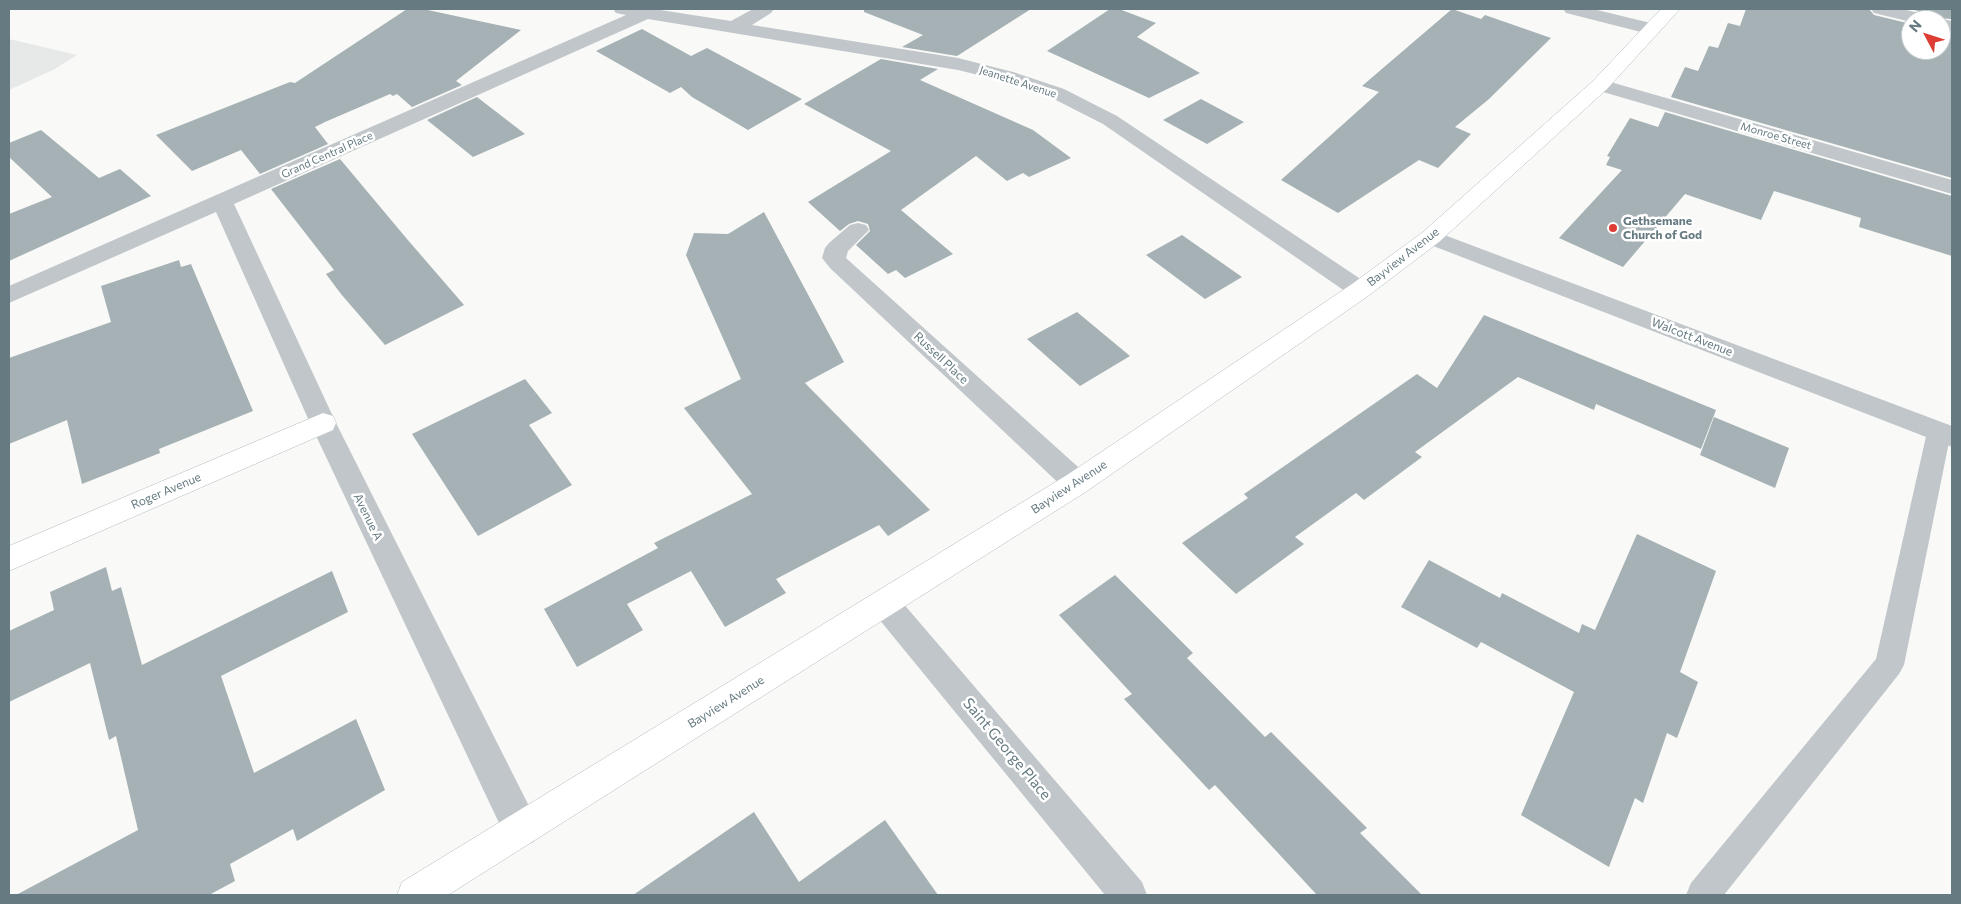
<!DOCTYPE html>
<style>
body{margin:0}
#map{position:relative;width:1961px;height:904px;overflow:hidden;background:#f9f9f7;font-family:Commissioner,sans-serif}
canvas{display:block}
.frame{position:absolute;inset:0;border:10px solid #657a81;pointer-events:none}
.north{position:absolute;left:1901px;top:10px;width:50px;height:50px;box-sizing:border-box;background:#fff;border:1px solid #c1cacd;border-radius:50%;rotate:310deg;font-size:14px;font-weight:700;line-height:20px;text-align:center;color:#657a81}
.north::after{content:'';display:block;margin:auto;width:18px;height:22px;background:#dd3d33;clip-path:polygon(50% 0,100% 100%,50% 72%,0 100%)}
</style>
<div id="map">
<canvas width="1961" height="904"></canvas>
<div class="frame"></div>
<div class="north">N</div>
</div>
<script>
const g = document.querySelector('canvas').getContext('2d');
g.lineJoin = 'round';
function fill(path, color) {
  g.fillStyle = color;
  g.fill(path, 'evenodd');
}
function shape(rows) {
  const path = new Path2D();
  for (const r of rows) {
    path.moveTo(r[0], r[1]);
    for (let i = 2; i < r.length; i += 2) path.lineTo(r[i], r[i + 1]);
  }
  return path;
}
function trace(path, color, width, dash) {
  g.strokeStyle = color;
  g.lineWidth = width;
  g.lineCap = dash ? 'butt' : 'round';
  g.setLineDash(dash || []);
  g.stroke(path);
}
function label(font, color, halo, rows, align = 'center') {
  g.font = font + ' Commissioner,sans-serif';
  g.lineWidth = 5;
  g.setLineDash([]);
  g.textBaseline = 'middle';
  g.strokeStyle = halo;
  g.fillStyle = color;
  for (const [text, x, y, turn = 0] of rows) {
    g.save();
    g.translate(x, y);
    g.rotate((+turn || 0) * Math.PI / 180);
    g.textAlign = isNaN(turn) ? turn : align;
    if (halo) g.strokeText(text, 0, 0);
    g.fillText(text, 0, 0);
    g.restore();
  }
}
fill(shape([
 [9,39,77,55,53,70,9,90]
]), '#e7e9e8');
fill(shape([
 [407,9,423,9,521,30,456,81,462,85,412,107,397,94,393,96,390,94,325,122,315,127,328,144,260,174,241,150,192,171,156,135,290,82,295,83],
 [864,9,1031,9,957,56,902,47,923,35,864,12],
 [1110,9,1119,9,1156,23,1137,37,1200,73,1149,98,1047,51],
 [1452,9,1481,19,1485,15,1551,38,1489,99,1455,127,1471,134,1438,168,1419,160,1338,213,1281,180,1379,92,1362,86],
 [1746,9,1869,9,1874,15,1911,24,1911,50,1941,50,1941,32,1952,34,1952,178,1671,97,1685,67,1698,71,1709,46,1718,48,1728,23,1740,26],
 [1909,9,1952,9,1952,19,1936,18,1932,14],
 [642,29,691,56,707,48,802,99,748,130,692,97,681,87,670,93,596,51],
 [881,59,938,69,920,80,1033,130,1071,158,1029,177,1023,173,1007,181,976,156,901,210,953,254,905,278,896,270,888,274,856,245,870,231,868,224,858,221,849,224,840,231,808,202,891,151,804,104],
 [477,97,525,134,473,157,427,120],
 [1201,99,1244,122,1207,144,1163,120],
 [1665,112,1952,196,1952,256,1859,227,1861,218,1774,191,1761,220,1685,194,1623,267,1559,238,1622,170,1606,165,1610,157,1607,156,1630,118,1658,127],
 [41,130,99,178,120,169,151,196,9,261,9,214,52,197,9,157,9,143],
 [340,159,407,239,464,305,385,345,341,294,326,274,334,270,271,189],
 [764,212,844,362,805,383,930,510,888,536,879,525,776,579,786,593,725,627,691,571,627,604,643,630,577,667,544,609,658,548,654,543,752,494,684,408,741,379,686,255,694,233,728,234],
 [1182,235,1242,277,1205,299,1146,255],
 [179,260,181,267,191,264,253,411,159,449,160,453,82,484,67,420,9,444,9,358,111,322,101,286],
 [1077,312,1130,356,1080,386,1027,339],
 [1484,315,1716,410,1701,449,1596,404,1594,410,1518,377,1415,452,1422,457,1364,500,1356,493,1295,537,1304,544,1236,594,1182,543,1248,498,1244,494,1417,374,1437,388],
 [525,379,552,413,529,425,572,485,478,536,412,434],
 [1714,417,1789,448,1775,488,1700,455],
 [1637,534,1716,571,1680,672,1698,682,1677,738,1667,733,1643,803,1635,798,1609,867,1521,815,1574,692,1481,642,1477,648,1401,607,1429,560,1500,598,1502,593,1579,633,1582,624,1595,630],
 [106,567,112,591,121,587,142,665,332,571,348,612,221,676,254,773,356,719,385,790,297,841,293,829,230,864,235,881,209,895,16,895,138,830,116,736,109,740,90,663,9,702,9,631,54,610,50,592],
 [1115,575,1193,653,1187,658,1265,737,1271,732,1367,828,1360,833,1422,895,1317,895,1215,785,1209,790,1124,699,1132,694,1059,615],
 [754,812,799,882,885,820,938,895,633,895]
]), '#a5b1b4');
const secondary = shape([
 [1661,9,1680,9,1607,89,1439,242,1368,296,1087,491,448,895,397,895,402,882,1067,475,1352,284,1423,232,1593,81,1661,9],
 [323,413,333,416,336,423,333,430,9,571,9,546,323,413]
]);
trace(secondary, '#b0b9bc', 1);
fill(shape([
 [1939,423,1948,425,1951,432,1904,665,1899,674,1724,895,1686,895,1691,883,1876,659,1927,432,1930,425,1939,423]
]), '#c0c6c9');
fill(shape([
 [613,9,654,9,731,21,753,9,774,9,771,13,752,25,958,58,1013,72,1064,89,1117,116,1368,284,1372,290,1368,296,1360,298,1352,296,1103,124,1050,97,999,80,958,70,648,19,234,204,336,423,534,816,539,829,534,842,521,847,508,842,310,423,216,212,9,303,9,286,626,15,616,13,613,9],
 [1563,9,1593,9,1659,25,1662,29,1659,33,1653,35,1566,13,1563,9],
 [1871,9,1902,9,1932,16,1935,20,1941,19,1952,21,1952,32,1941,30,1941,20,1911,20,1911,22,1874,13,1871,9],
 [1600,79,1952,180,1952,194,1593,89,1590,85,1593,81,1600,79],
 [858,223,866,225,869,230,848,251,846,258,1087,475,1091,483,1087,491,1077,494,1067,491,830,268,822,258,825,248,829,243,850,225,858,223],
 [1431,230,1952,426,1952,447,1423,242,1420,237,1423,232,1431,230],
 [885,591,896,595,1142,882,1147,895,1105,895,874,613,870,604,874,595,885,591]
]), '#c0c6c9');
fill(secondary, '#fff');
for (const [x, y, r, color] of [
 [1613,228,5,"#dd3d33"]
]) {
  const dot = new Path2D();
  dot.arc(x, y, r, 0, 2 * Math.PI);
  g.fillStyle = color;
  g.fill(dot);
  trace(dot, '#fff', 2);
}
label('11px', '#657a81', '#fff', [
 ["Jeanette Avenue",1018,82,18],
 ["Monroe Street",1776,136,16],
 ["Grand Central Place",327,155,-24]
]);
label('bold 12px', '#657a81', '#fff', [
 ["Gethsemane",1623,221],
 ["Church of God",1623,235]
], 'left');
label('12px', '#657a81', '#fff', [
 ["Bayview Avenue",1403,257,-38],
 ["Walcott Avenue",1692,337,21],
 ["Russell Place",941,358,43],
 ["Bayview Avenue",1069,487,-33],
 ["Roger Avenue",166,491,-23],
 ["Avenue A",368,517,64],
 ["Bayview Avenue",726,702,-32]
]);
label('15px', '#657a81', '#fff', [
 ["Saint George Place",1007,749,50]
]);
</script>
